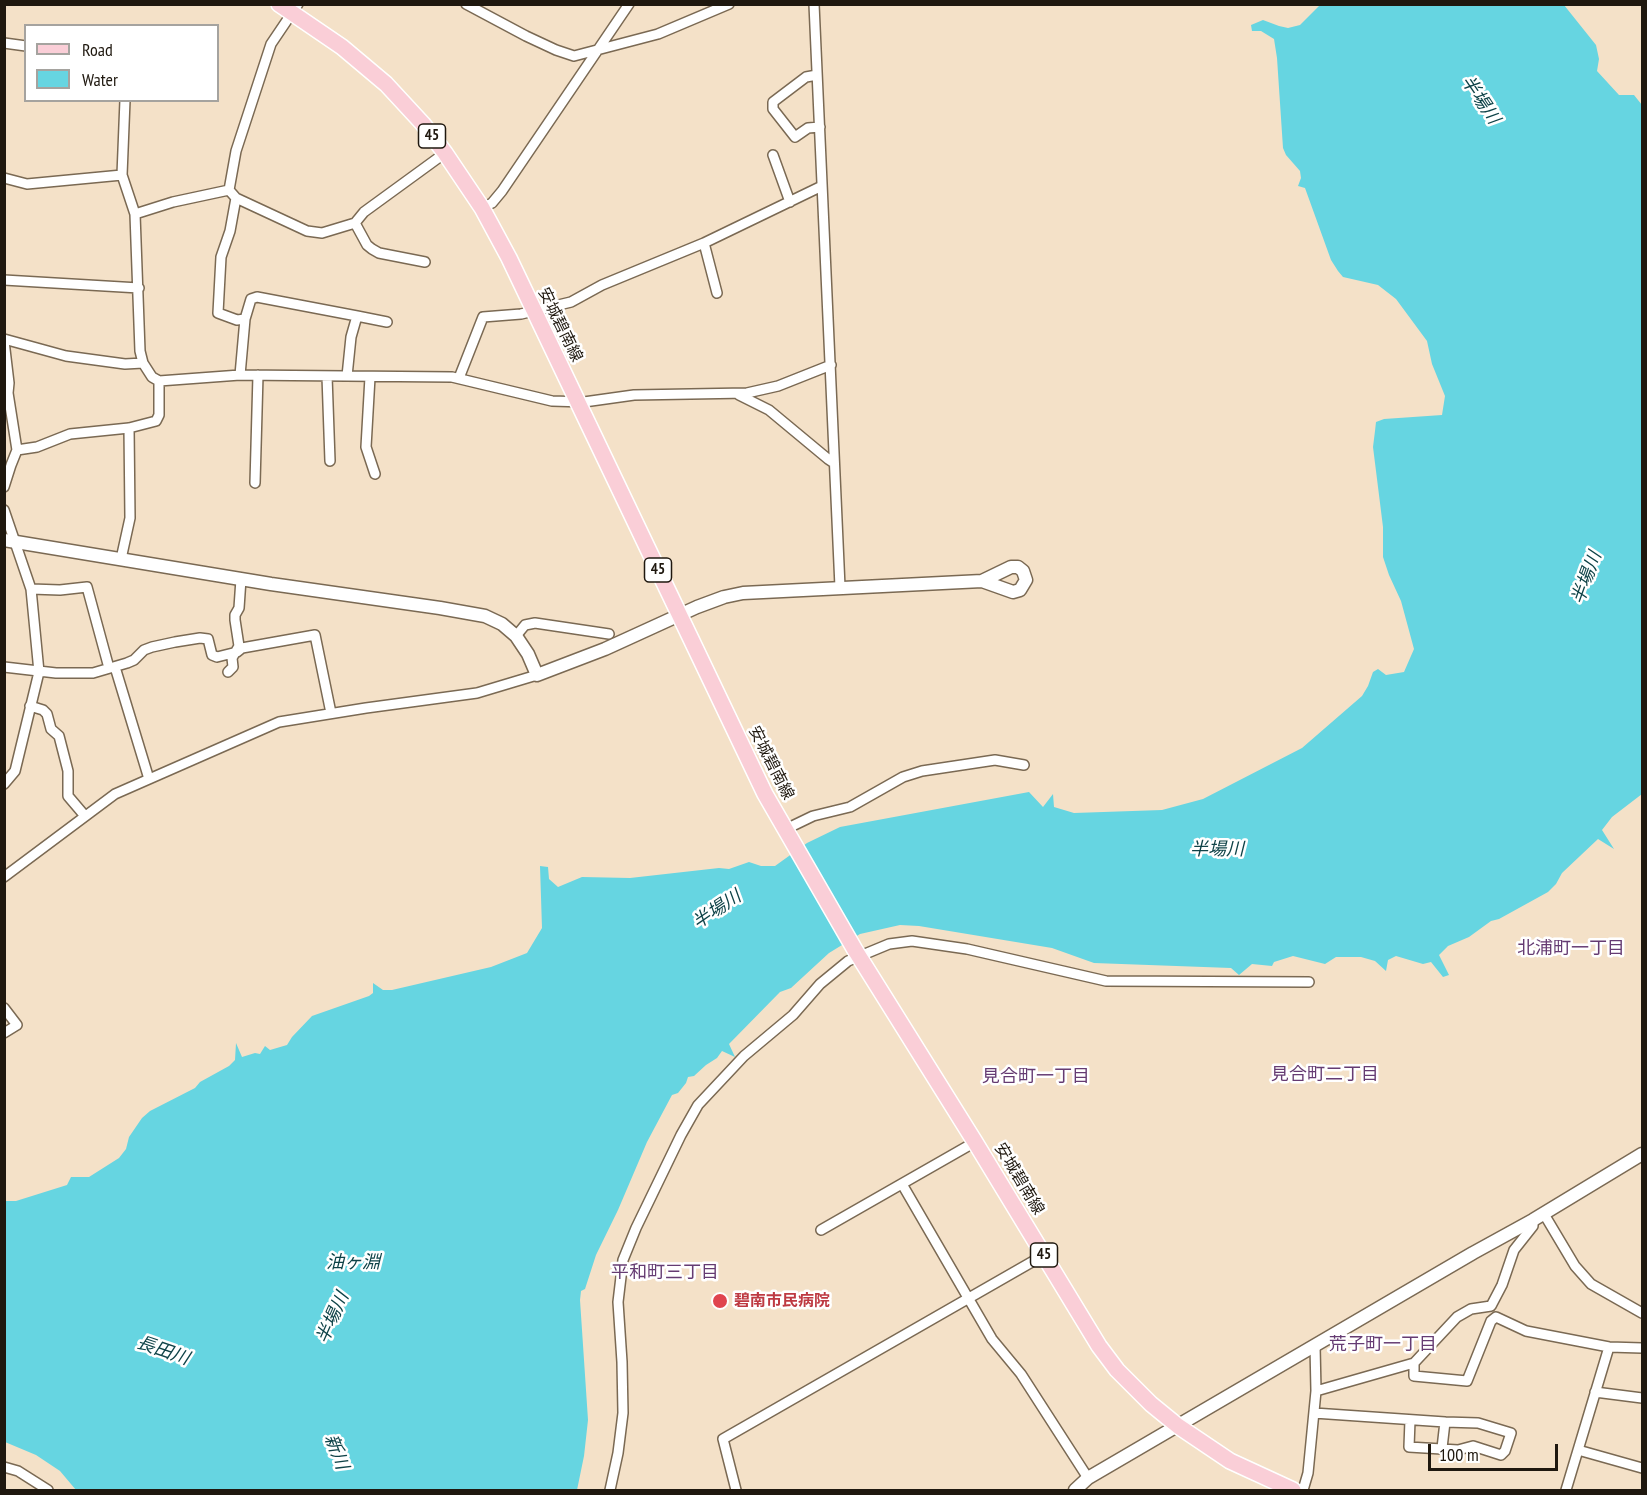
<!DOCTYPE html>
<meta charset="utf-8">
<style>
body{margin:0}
#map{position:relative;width:1647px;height:1495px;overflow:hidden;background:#f4e1c8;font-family:"PT Sans Narrow",sans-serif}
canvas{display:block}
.frame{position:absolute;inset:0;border:6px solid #1f180f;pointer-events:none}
.legend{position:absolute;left:24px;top:24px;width:195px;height:78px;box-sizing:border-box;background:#fff;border:2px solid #a5a39f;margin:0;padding:8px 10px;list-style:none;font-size:18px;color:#1f180f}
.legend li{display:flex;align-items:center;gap:12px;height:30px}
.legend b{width:30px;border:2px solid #a5a39f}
.scale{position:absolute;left:1428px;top:1444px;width:130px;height:27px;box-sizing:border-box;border:3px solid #1f180f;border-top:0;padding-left:8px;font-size:18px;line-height:21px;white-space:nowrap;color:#1f180f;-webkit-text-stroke:4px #fff;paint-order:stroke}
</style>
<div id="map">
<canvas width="1647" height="1495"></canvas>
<div class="frame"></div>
<ul class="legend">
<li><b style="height:8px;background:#faced7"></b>Road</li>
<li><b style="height:16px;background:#66d5e1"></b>Water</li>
</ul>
<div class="scale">100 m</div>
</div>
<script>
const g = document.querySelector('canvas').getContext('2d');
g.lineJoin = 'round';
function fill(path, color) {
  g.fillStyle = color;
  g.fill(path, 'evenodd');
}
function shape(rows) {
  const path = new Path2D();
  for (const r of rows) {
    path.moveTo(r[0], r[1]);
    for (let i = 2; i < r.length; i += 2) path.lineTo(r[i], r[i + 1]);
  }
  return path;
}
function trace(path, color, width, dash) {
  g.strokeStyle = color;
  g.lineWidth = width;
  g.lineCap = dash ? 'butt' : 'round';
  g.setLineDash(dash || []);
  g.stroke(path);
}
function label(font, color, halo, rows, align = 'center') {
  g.font = font + ' "PT Sans Narrow","Noto Sans JP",sans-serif';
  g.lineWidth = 5;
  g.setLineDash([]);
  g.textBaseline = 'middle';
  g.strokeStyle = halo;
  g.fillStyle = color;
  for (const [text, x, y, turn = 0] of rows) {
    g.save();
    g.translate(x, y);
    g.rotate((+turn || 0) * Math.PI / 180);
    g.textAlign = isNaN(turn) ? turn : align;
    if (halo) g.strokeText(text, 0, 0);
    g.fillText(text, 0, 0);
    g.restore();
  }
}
fill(shape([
 [1320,5,1564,5,1596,45,1599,59,1597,71,1619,95,1634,95,1642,105,1642,794,1612,817,1602,830,1614,849,1598,839,1562,873,1556,884,1548,892,1499,919,1491,921,1469,937,1448,946,1439,955,1449,975,1443,977,1431,962,1423,964,1396,956,1388,960,1386,971,1375,961,1361,957,1336,957,1325,964,1293,956,1274,962,1272,966,1252,964,1239,975,1231,968,1094,963,1052,948,919,926,900,925,860,934,829,953,791,988,780,992,729,1044,735,1057,722,1051,717,1058,706,1065,694,1076,688,1077,686,1083,678,1093,672,1095,647,1142,618,1210,596,1255,585,1289,581,1291,580,1300,588,1420,584,1456,577,1490,76,1490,60,1471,36,1455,5,1442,4,1201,16,1201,67,1185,71,1177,89,1177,119,1158,126,1149,129,1137,142,1118,150,1111,195,1088,200,1082,229,1066,235,1060,236,1043,242,1057,255,1053,260,1054,265,1046,270,1050,287,1045,292,1037,312,1016,369,996,373,993,373,983,383,990,392,990,491,967,527,953,542,928,540,866,548,867,549,879,558,887,582,877,630,878,719,868,729,869,749,862,761,866,775,866,807,843,840,827,1029,792,1043,807,1053,794,1054,807,1074,813,1162,810,1203,799,1302,748,1362,696,1368,686,1373,672,1378,669,1386,675,1404,672,1414,649,1401,601,1389,575,1383,557,1383,527,1373,447,1375,431,1376,422,1384,419,1442,415,1445,396,1432,364,1427,341,1396,299,1378,285,1343,277,1338,271,1331,260,1305,188,1298,186,1301,178,1300,171,1286,155,1283,148,1277,58,1274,39,1261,31,1252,31,1251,25,1263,20,1279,26,1288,28,1300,25]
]), '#66d5e1');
const minor = shape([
 [466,4,526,36,556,50,574,56,658,34,729,4],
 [814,4,840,587],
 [4,43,26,46],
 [817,75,806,77,773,102,773,109,795,137,808,128,820,127],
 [125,100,122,175,135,214,140,351,143,363,152,377,159,381,240,375,452,377,552,401,584,402,634,395,747,393,778,386,831,365],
 [773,155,790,202],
 [4,178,27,184,122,175],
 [229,190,236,198,307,231,322,233,355,223,364,212,445,153],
 [229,190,236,151,271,44,298,4],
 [236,198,230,231,221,257,218,313,237,320,245,319],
 [482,208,492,203,502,191,629,4],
 [135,214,173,202,229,190],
 [355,223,367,245,372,249,379,253,425,262],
 [704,243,717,293],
 [4,280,139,288],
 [357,316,387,322],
 [4,339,66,356,125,364,143,363],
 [4,341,9,383,8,393,17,450,11,465,4,487],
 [240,375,245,319,251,299,257,297,357,316,351,337,347,376],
 [327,376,330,461],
 [370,377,366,447,375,474],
 [459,378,483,317,521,314,571,302,602,285,704,243,822,186],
 [739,395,769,410,828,459,834,463],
 [17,450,37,447,70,434,129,428,156,421,159,415,159,381],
 [255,483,258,375],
 [4,510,31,589,39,672,15,771,4,784],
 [121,559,130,518,129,428],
 [31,589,60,590,87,587,109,668],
 [516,636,525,625,535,623,609,634],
 [4,667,56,673,93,673,127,663,134,660,144,650,152,647,175,642,200,638,208,639,212,655,217,657,237,652,242,648,315,635,331,713],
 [115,667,149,779],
 [228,672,233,667,232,658,239,646,235,620,235,615,239,608,241,579],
 [30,706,43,710,47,714,51,729,59,736,68,771,68,796,85,816],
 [784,830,813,816,850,807,903,777,922,771,995,760,1024,765],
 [4,877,115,794,279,722,366,708,477,693,537,675],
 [4,1008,17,1025,4,1033],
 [902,1184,992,1339,1021,1374,1088,1478],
 [1544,1214,1575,1266,1591,1284,1642,1313],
 [821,1230,975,1142],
 [1414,1363,1414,1376,1467,1381,1491,1321,1496,1317,1526,1331,1609,1347,1642,1348],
 [1316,1391,1414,1363,1457,1317,1471,1309,1491,1306,1502,1285,1514,1250,1533,1226,1533,1220],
 [1595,1392,1642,1398],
 [1314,1413,1445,1422,1442,1448],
 [1410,1420,1409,1447,1458,1450,1473,1446,1501,1455,1505,1451,1511,1433,1478,1423,1445,1422],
 [1578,1450,1642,1468],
 [4,1467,18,1471,48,1490],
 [610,1490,618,1453,623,1413,622,1362,618,1302,623,1260,636,1228,681,1135,698,1105,744,1056,793,1015,820,984,848,961,889,944,912,941,967,949,1106,981,1309,982],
 [736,1490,723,1439,1044,1255],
 [1303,1490,1308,1473,1316,1391,1315,1346],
 [1566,1490,1609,1347]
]);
const tertiary = shape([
 [4,540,271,584,440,608,485,616,502,624,516,636,528,654,537,675,605,649,697,607,724,597,743,593,982,581,1011,567,1018,567,1023,571,1026,580,1020,590,1013,592,982,581],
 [1075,1490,1088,1478,1473,1253,1533,1220,1642,1154]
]);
const primary = shape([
 [279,4,342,47,386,84,423,124,445,153,482,208,509,258,765,794,855,950,975,1142,1099,1346,1117,1370,1151,1404,1178,1426,1230,1461,1293,1490]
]);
trace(minor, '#7a6953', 12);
trace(tertiary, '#7a6953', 15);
trace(primary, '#fff', 18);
trace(minor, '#fff', 9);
trace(tertiary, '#fff', 12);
trace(primary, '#faced7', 15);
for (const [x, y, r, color] of [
 [720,1301,8,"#e0444e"]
]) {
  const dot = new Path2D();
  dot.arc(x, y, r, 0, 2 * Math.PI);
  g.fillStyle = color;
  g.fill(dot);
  trace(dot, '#fff', 2);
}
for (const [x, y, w] of [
 [432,136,27],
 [658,570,27],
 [1044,1255,27]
]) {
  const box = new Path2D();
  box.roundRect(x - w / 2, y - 12, w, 24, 4.5);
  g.fillStyle = '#fff';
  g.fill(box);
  trace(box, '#1f180f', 1.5);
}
label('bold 15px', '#1f180f', null, [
 ["45",432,136],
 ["45",658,570],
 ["45",1044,1255]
]);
label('16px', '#1f180f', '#fff', [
 ["安城碧南線",560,325,64],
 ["安城碧南線",771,763,63],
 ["安城碧南線",1019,1179,59]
]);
label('bold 16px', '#be3a42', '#fff', [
 ["碧南市民病院",734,1301]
], 'left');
label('italic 18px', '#0f4348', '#fff', [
 ["半場川",1480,100,56],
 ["半場川",1587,578,-70],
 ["半場川",1217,850],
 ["半場川",717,910,-34],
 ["油ヶ淵",353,1263],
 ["半場川",333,1318,-66],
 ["長田川",163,1351,19],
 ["新川",336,1452,69]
]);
label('18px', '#653b72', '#fff', [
 ["北浦町一丁目",1571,949],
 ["見合町二丁目",1325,1075],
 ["見合町一丁目",1036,1077],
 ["平和町三丁目",665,1273],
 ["荒子町一丁目",1383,1345]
]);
</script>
